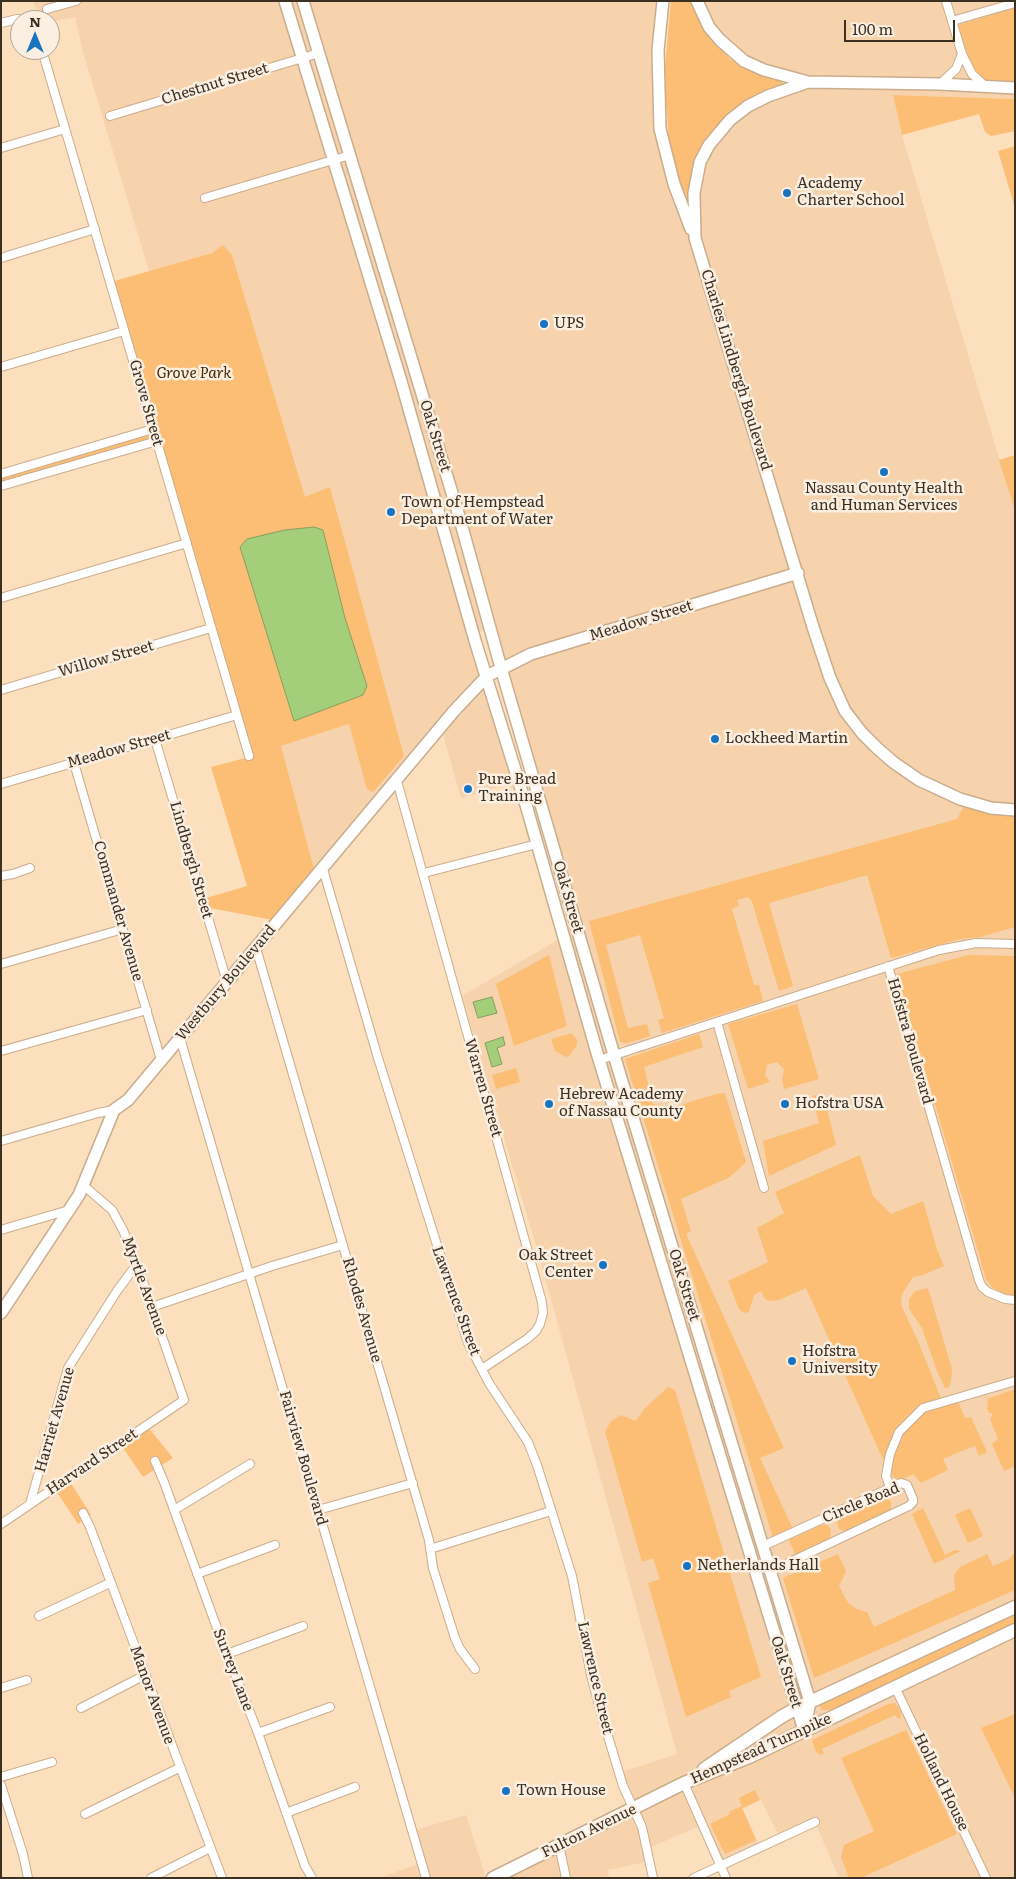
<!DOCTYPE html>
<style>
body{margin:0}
#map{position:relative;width:1016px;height:1879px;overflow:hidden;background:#fcdfbd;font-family:Literata,serif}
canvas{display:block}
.frame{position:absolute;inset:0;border:2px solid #3c3023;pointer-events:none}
.north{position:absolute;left:10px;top:10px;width:50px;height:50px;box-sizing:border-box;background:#fbefe2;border:1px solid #afa396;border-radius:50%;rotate:0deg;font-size:14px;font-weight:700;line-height:20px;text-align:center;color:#3c3023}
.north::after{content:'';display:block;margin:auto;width:18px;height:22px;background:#1873c0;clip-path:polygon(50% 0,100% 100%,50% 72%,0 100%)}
.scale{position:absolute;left:844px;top:20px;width:111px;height:22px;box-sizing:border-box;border:2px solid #3c3023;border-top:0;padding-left:6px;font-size:15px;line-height:18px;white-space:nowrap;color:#3c3023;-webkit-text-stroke:4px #fbefe2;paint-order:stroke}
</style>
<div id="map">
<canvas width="1016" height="1879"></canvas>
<div class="frame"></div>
<div class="north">N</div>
<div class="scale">100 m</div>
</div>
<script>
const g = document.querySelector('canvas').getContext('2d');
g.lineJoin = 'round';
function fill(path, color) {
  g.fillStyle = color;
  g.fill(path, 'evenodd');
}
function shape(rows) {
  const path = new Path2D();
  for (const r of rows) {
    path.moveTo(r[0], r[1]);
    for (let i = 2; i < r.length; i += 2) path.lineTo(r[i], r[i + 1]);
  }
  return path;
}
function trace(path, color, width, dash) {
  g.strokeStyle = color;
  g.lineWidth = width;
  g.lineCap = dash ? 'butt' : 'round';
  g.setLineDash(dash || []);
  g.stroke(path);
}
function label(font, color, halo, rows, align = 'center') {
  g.font = font + ' Literata,serif';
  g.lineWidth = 5;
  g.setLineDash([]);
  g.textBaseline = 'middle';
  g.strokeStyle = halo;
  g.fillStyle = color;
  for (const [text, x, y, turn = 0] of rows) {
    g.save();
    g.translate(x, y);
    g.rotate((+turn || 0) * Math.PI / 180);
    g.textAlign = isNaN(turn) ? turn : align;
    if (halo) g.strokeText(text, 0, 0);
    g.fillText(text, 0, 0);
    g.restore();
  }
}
fill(shape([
 [33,1,667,1,660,54,662,115,694,237,698,165,742,108,803,82,721,45,697,1,1015,1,1015,32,972,67,985,81,1015,82,1015,99,893,95,902,135,1015,511,1015,1878,839,1878,815,1822,780,1838,761,1800,743,1809,760,1847,720,1865,702,1825,647,1849,650,1861,608,1870,609,1877,493,1878,634,1809,619,1773,677,1754,537,1249,462,996,556,941,574,926,489,629,475,632,518,781,461,798,441,728,316,876,281,746,391,711,330,487,305,498,232,255,223,246,212,253,149,271,83,52,75,17,50,22,50,20,40,20],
 [466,1815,486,1878,379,1878,421,1863,412,1831]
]), '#f6d3ac');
fill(shape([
 [671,1,691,1,706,33,731,60,767,76,783,78,782,85,755,95,720,122,699,152,689,197,689,216,669,140,664,77],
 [1015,8,1015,82,985,81,972,67,958,25],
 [893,95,1015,99,1015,131,991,136,985,132,979,114,902,135],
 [1015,146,1015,208,998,151],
 [223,245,232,255,305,497,330,487,404,756,373,792,367,789,349,724,281,746,316,876,278,921,205,907,203,899,247,886,211,767,249,757,111,282,212,253],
 [314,527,323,530,345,618],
 [152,431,155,440,1,485,1,475],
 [1015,455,1015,511,999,460],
 [967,801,1015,810,1015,927,980,937,960,939,891,958,867,875,769,903,793,986,779,991,752,902,748,897,737,900,739,905,732,909,754,985,759,985,763,1001,662,1033,658,1020,664,1018,640,935,606,945,628,1028,647,1024,650,1036,628,1043,620,1042,589,921,957,819],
 [549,955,567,1026,514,1046,496,984],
 [968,955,1015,956,1015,1296,1000,1293,991,1286,986,1279,897,974],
 [797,1004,819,1079,784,1089,782,1080,784,1069,777,1062,767,1065,765,1075,770,1082,748,1089,728,1024],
 [572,1033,577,1040,577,1045,570,1055,566,1057,555,1051,551,1039],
 [699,1034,703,1047,644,1067,653,1104,674,1107,716,1094,725,1093,746,1162,730,1177,681,1199,691,1231,686,1234,784,1448,760,1458,793,1529,773,1538,625,1059],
 [516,1068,520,1082,496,1089,492,1075],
 [823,1093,836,1145,769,1176,763,1141,819,1123,812,1096],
 [860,1155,873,1196,891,1214,923,1201,937,1249,944,1266,923,1275,913,1277,902,1294,901,1305,918,1341,942,1401,953,1399,959,1404,965,1418,971,1417,987,1452,979,1456,975,1446,957,1453,943,1459,948,1470,921,1483,913,1474,901,1480,894,1478,881,1455,806,1288,779,1300,770,1301,765,1299,761,1291,754,1295,749,1312,744,1313,739,1309,728,1281,768,1262,757,1228,784,1213,775,1192],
 [928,1288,952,1369,951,1382,949,1387,945,1388,937,1371,922,1328,909,1309,909,1299,915,1291],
 [668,1387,675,1390,761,1677,729,1691,731,1697,686,1717,648,1583,660,1579,653,1558,642,1562,605,1432,611,1421,621,1415,636,1421,644,1409],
 [1015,1389,1015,1466,1004,1471,992,1444,998,1439,990,1419,993,1413,989,1413,987,1409,988,1403,987,1399],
 [148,1427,173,1458,143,1477,121,1445],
 [69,1480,91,1515,78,1524,55,1489],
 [881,1497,887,1498,891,1502,891,1511,846,1532,839,1529,837,1523,840,1517],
 [923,1508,945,1555,954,1550,961,1551,934,1564,912,1514],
 [970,1508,983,1536,968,1543,955,1515],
 [821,1525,827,1525,831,1529,830,1539,796,1556,789,1540],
 [1015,1552,1015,1590,814,1678,783,1578,838,1554,846,1571,839,1586,848,1603,857,1609,867,1612,874,1627,955,1590,954,1575,960,1567,987,1554,993,1566,1009,1559],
 [1015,1612,1015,1627,834,1710,821,1710,820,1705,890,1670],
 [895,1703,901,1711,901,1717,898,1719,895,1715,822,1749,824,1754,820,1755,816,1752,812,1740,888,1704],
 [1015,1714,1015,1798,981,1728],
 [906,1730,957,1834,861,1878,849,1878,841,1857,844,1845,874,1831,841,1758],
 [755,1790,760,1800,742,1808,756,1840,725,1854,710,1824,730,1814,729,1812,742,1806,739,1798]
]), '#fcbe74');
const water = shape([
 [314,527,323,530,345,618,367,686,363,695,294,721,240,547,247,539,285,530,314,527],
 [492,997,497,1013,478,1018,473,1002,492,997],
 [503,1037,505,1045,497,1048,502,1064,492,1067,485,1043,503,1037]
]);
fill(water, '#a5ce7a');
trace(water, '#869f60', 1);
const street = shape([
 [946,1,962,54,972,74,985,86],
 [47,9,76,1],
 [952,21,1015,3],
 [1,23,17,19,27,20],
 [42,50,249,756],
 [940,84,956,69,962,54],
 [110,116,319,53],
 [1,148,65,129],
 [205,198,350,155],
 [1,258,95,229],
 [1,367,124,331],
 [1,474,153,429],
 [1,486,157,441],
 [1,598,187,543],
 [1,690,211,628],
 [155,739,227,982],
 [74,763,161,1060],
 [397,781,542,1302,543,1313,540,1324,536,1331,527,1339,482,1369],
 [1,784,237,715],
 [323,869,378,1058,468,1343,489,1383,528,1442,537,1465,572,1576,591,1675,601,1713,623,1786,642,1827,653,1878],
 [424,873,537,844],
 [1,876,13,874,30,868],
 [256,948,429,1540,433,1568,455,1638,460,1649,475,1669],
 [1,964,123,929],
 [888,966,979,1280,982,1287,988,1292,1005,1299,1015,1300],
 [717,1022,764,1188],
 [180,1038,426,1878],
 [1,1051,147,1010],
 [599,1060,939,950,976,943,1015,944],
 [1,1141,98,1113,114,1110],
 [1,1230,69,1210],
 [152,1307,272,1266,343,1245],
 [155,1461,164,1482,214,1620,258,1733,305,1866,312,1878],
 [890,1487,886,1476,890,1454,899,1432,923,1408,1015,1381],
 [30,1504,68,1368,117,1291,137,1264],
 [174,1510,250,1464],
 [318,1510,413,1483],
 [83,1513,90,1527,222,1878],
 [1,1524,184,1400,137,1264,123,1230,112,1210,83,1185],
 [763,1546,901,1483,907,1485,913,1499,913,1502,909,1506,771,1571],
 [430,1549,551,1511],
 [197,1574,275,1545],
 [39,1616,110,1583],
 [227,1654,303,1626],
 [895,1687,986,1878],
 [1,1688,27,1680],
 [81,1708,145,1675],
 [258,1733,330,1707],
 [1,1777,52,1762],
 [684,1783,726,1878],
 [1,1785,23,1854,28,1878],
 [286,1813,355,1787],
 [85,1814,179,1768],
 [559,1845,566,1878],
 [151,1878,210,1848],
 [694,1878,815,1822]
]);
const secondary = shape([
 [285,1,401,381,476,644,526,805,597,1053,804,1730],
 [303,1,459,516,501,668,614,1055,810,1702,805,1727],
 [663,1,658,50,660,129,674,184,691,229],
 [697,1,709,27,720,40,744,61,764,70,808,82],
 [1015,88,940,84,808,82,768,96,748,106,730,120,709,145,700,162,694,193,695,238,813,627,830,678,845,711,862,733,877,748,893,762,919,780,960,799,991,808,1015,810],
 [1,1313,79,1195,114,1110,128,1100,454,711,487,676,531,654,798,573]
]);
const primary = shape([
 [704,1769,781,1717,797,1708,1015,1607],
 [493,1878,684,1783,749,1757,1015,1630]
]);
trace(street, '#caad8d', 10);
trace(secondary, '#caad8d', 14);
trace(primary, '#caad8d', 15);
trace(street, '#fff', 8);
trace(secondary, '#fff', 11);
trace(primary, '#fff', 12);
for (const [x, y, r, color] of [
 [787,193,5,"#1873c0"],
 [544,324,5,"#1873c0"],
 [884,472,5,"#1873c0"],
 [391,512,5,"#1873c0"],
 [715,739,5,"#1873c0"],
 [468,789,5,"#1873c0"],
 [549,1104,5,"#1873c0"],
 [785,1104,5,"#1873c0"],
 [603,1265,5,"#1873c0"],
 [792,1361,5,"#1873c0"],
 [687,1566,5,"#1873c0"],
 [506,1791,5,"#1873c0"]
]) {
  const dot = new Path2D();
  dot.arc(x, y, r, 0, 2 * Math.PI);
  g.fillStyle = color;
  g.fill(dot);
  trace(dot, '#fbefe2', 2);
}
label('15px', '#3c3023', '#fbefe2', [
 ["Chestnut Street",215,84,-17],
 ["Charles Lindbergh Boulevard",736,370,73],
 ["Grove Street",146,403,74],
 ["Oak Street",435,436,73],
 ["Meadow Street",641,621,-17],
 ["Willow Street",106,659,-16],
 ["Meadow Street",119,749,-16],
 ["Lindbergh Street",191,860,74],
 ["Oak Street",568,897,74],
 ["Commander Avenue",118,911,74],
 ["Westbury Boulevard",226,983,-50],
 ["Hofstra Boulevard",910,1041,74],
 ["Warren Street",483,1088,74],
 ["Oak Street",684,1285,73],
 ["Myrtle Avenue",144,1286,70],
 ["Lawrence Street",456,1301,70],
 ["Rhodes Avenue",362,1310,74],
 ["Harriet Avenue",55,1420,-74],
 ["Fairview Boulevard",303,1458,74],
 ["Harvard Street",92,1462,-34],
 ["Circle Road",861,1503,-23],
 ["Surrey Lane",233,1670,69],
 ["Oak Street",786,1672,73],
 ["Lawrence Street",595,1678,77],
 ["Manor Avenue",152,1695,70],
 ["Hempstead Turnpike",761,1749,-24],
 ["Holland House",941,1782,64],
 ["Fulton Avenue",589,1831,-26]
]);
label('15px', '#3c3023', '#fbefe2', [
 ["Academy",797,184],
 ["Charter School",797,201],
 ["UPS",554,324],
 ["Nassau County Health",884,489,"center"],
 ["and Human Services",884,506,"center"],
 ["Town of Hempstead",401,503],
 ["Department of Water",401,520],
 ["Lockheed Martin",725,739],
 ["Pure Bread",478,780],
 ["Training",478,797],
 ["Hebrew Academy",559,1095],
 ["of Nassau County",559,1112],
 ["Hofstra USA",795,1104],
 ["Oak Street",593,1256,"right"],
 ["Center",593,1273,"right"],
 ["Hofstra",802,1352],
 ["University",802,1369],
 ["Netherlands Hall",697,1566],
 ["Town House",516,1791]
], 'left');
label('italic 15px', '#432a07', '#fbefe2', [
 ["Grove Park",194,374]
]);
</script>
